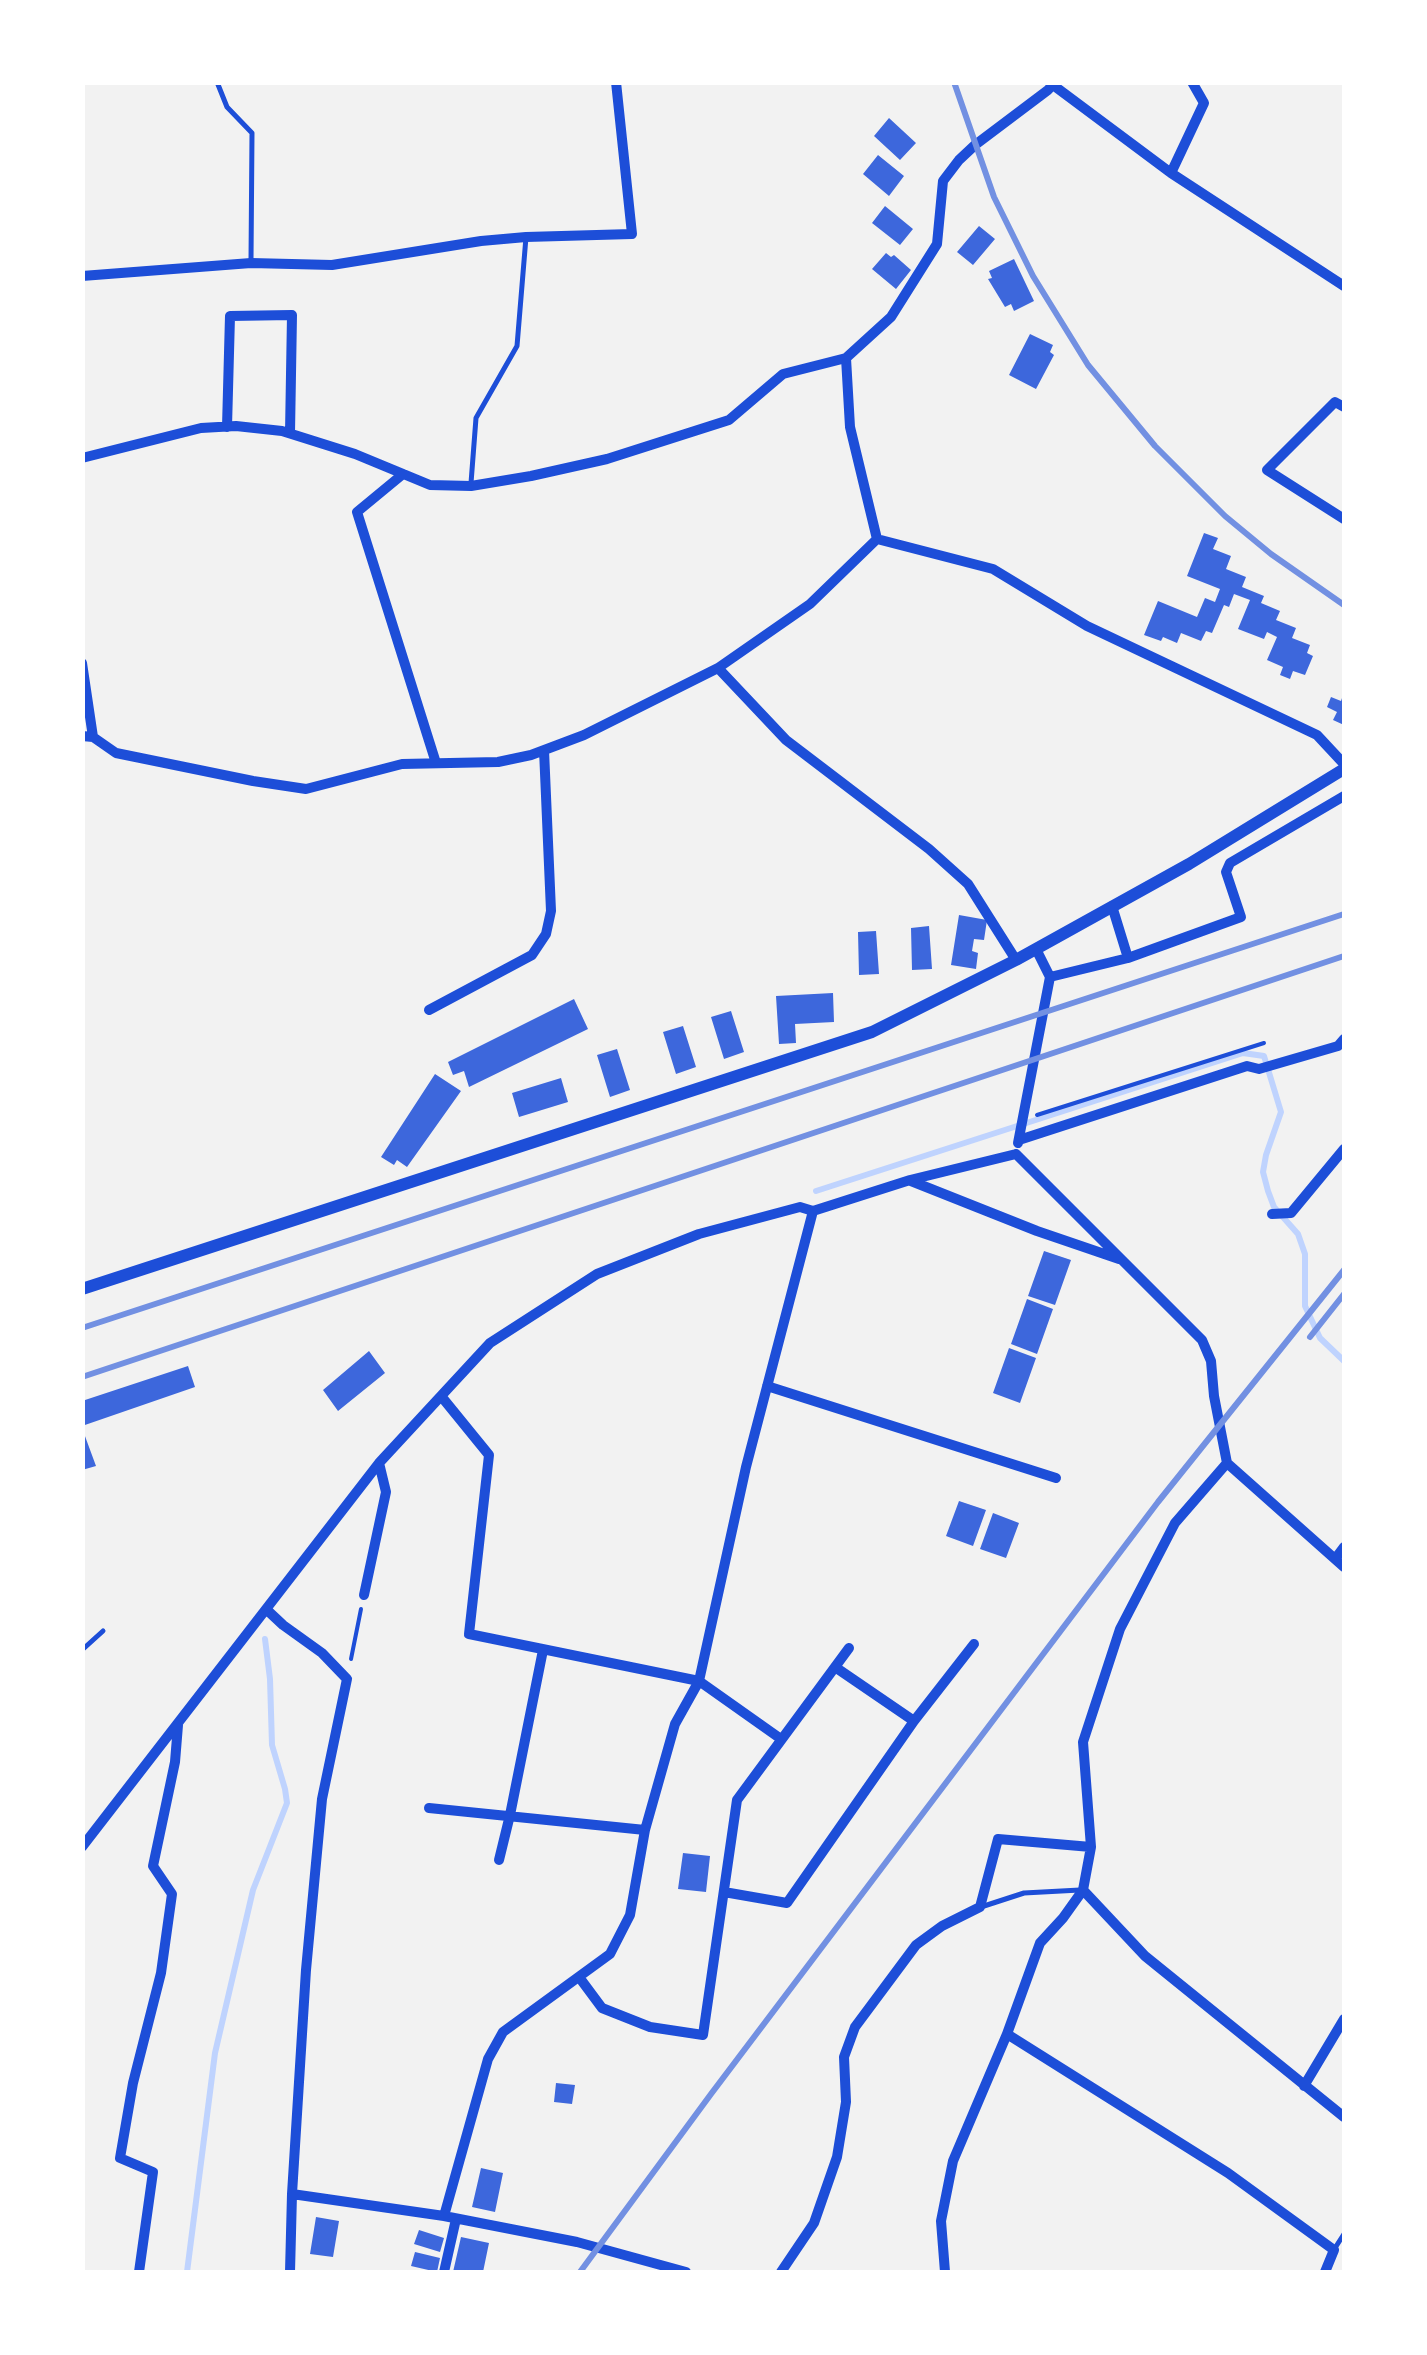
<!DOCTYPE html>
<style>
body{margin:0}
#map{position:relative;width:1427px;height:2355px;overflow:hidden;background:#f2f2f2;font-family:Raleway,sans-serif}
canvas{display:block}
.frame{position:absolute;inset:0;border:85px solid #fff;pointer-events:none}
</style>
<div id="map">
<canvas width="1427" height="2355"></canvas>
<div class="frame"></div>
</div>
<script>
const g = document.querySelector('canvas').getContext('2d');
g.lineJoin = 'round';
function shape(rows) {
  const path = new Path2D();
  for (const r of rows) {
    path.moveTo(r[0], r[1]);
    for (let i = 2; i < r.length; i += 2) path.lineTo(r[i], r[i + 1]);
  }
  return path;
}
function trace(path, color, width, dash) {
  g.strokeStyle = color;
  g.lineWidth = width;
  g.lineCap = dash ? 'butt' : 'round';
  g.setLineDash(dash || []);
  g.stroke(path);
}
function fill(path, color) {
  g.fillStyle = color;
  g.fill(path, 'evenodd');
}
trace(shape([
 [816,1191,1243,1053,1264,1056,1281,1112,1266,1155,1263,1172,1268,1191,1274,1207,1298,1234,1305,1254,1305,1306,1320,1338,1344,1361],
 [187,2272,215,2053,253,1890,287,1803,285,1789,272,1745,270,1679,265,1639]
]), '#bfd3fe', 6);
fill(shape([
 [889,118,916,143,900,160,874,136],
 [878,155,904,176,889,196,863,174],
 [885,206,913,229,900,245,872,223],
 [979,226,995,239,973,265,957,252],
 [886,253,891,257,894,255,911,270,896,289,872,269],
 [1014,259,1034,301,1014,311,1011,304,1005,307,988,279,992,278,989,271],
 [1030,334,1053,345,1050,352,1054,355,1036,389,1009,375],
 [1204,533,1218,538,1213,549,1231,556,1226,569,1246,577,1242,587,1264,596,1261,603,1280,611,1276,620,1296,628,1292,638,1310,645,1307,653,1313,656,1305,675,1293,671,1290,679,1280,675,1283,667,1267,660,1277,637,1267,632,1264,639,1238,629,1250,600,1234,594,1229,607,1224,605,1212,633,1206,631,1201,641,1181,633,1177,643,1163,637,1161,641,1144,635,1158,601,1197,617,1205,598,1215,602,1220,589,1187,576],
 [1344,692,1344,725,1333,720,1337,712,1327,707,1331,697,1341,701],
 [959,915,987,920,984,940,974,939,972,951,978,953,976,969,951,965],
 [929,926,932,969,912,970,911,928],
 [876,931,879,974,859,975,858,932],
 [833,993,834,1022,795,1024,796,1043,779,1044,776,996],
 [574,999,588,1029,469,1087,464,1071,453,1075,448,1062],
 [731,1011,744,1052,724,1059,711,1017],
 [683,1026,696,1067,676,1074,663,1032],
 [617,1049,630,1090,610,1097,597,1055],
 [435,1074,461,1091,407,1167,397,1160,394,1165,381,1157],
 [561,1078,568,1102,519,1117,512,1093],
 [1044,1251,1071,1260,1055,1305,1028,1296],
 [1027,1299,1053,1309,1037,1354,1011,1344],
 [1009,1348,1036,1358,1020,1403,993,1393],
 [369,1351,385,1373,338,1411,323,1390],
 [188,1366,195,1387,82,1426,82,1401],
 [82,1428,96,1466,82,1470],
 [959,1501,986,1510,973,1546,946,1536],
 [993,1513,1019,1523,1006,1558,980,1549],
 [683,1853,710,1856,706,1892,678,1889],
 [556,2083,575,2085,572,2104,554,2102],
 [481,2168,503,2173,495,2212,472,2207],
 [316,2217,339,2221,333,2257,310,2254],
 [419,2230,444,2238,440,2252,414,2244],
 [461,2237,489,2243,483,2272,453,2272],
 [415,2252,440,2258,437,2272,411,2266]
]), '#3d67dc');
trace(shape([
 [1037,1115,1264,1043],
 [351,1659,361,1609]
]), '#1d4ed8', 4);
trace(shape([
 [217,82,227,107,252,133,251,260],
 [471,483,476,418,517,346,526,237],
 [82,1650,103,1631],
 [984,1906,1024,1893,1080,1890],
 [1335,2248,1344,2234]
]), '#1d4ed8', 5);
trace(shape([
 [1053,85,1171,173,1344,286],
 [1171,173,1204,103,1192,82],
 [82,276,251,263,332,265,481,241,526,237,632,234,616,82],
 [846,358,850,427,877,539],
 [1344,407,1335,402,1267,470,1344,519],
 [227,427,230,316,292,315,290,433],
 [82,458,201,428,236,426,282,431,355,454,430,485,471,486,531,476,607,459,729,420,783,374,846,358,891,317,937,244,943,181,959,160,975,145,1048,90,1055,82],
 [403,474,357,512,436,763],
 [877,539,993,569,1087,626,1317,735,1344,764],
 [82,663,93,737],
 [718,668,786,740,929,849,968,884,1016,960],
 [82,736,93,737,116,753,253,781,306,789,402,764,498,762,531,755,584,735,718,668,810,604,877,539],
 [1112,906,1128,958,1241,917,1226,872,1230,863,1344,796],
 [1050,977,1128,958],
 [429,1010,532,955,546,934,551,911,544,750],
 [1019,1140,1247,1066,1259,1069,1338,1046,1344,1039],
 [1018,1143,1050,977,1036,949],
 [1016,1154,1202,1340,1211,1361,1214,1396,1227,1463,1344,1567],
 [911,1181,1037,1231,1119,1259],
 [1272,1214,1291,1213,1344,1149],
 [767,1386,1056,1478],
 [441,1396,489,1455,469,1634,699,1681,781,1739],
 [1335,1559,1344,1547],
 [364,1595,386,1492,379,1463],
 [267,1610,283,1625,322,1653,347,1679,322,1799,306,1970,292,2194,290,2272],
 [835,1667,914,1721],
 [429,1808,645,1830],
 [82,1847,379,1463,490,1343,597,1274,699,1234,800,1207,813,1211,910,1180,1016,1154],
 [499,1860,510,1815,543,1650],
 [1083,1890,1145,1956,1344,2117],
 [724,1892,787,1903,914,1721,974,1644],
 [579,1977,602,2008,650,2027,703,2035,737,1800,849,1648],
 [1007,2034,1228,2173,1334,2250,1325,2272],
 [1304,2086,1344,2019],
 [292,2194,444,2216,577,2242,686,2272],
 [444,2216,488,2059,503,2032,610,1954,630,1915,645,1830,675,1724,699,1681,746,1467,813,1211],
 [139,2272,153,2172,120,2158,133,2083,161,1973,172,1894,153,1866,175,1762,178,1725],
 [444,2272,456,2219],
 [781,2272,814,2223,837,2157,846,2102,844,2057,855,2027,916,1945,942,1926,980,1907,998,1839,1091,1847],
 [945,2272,941,2221,953,2161,1007,2034,1040,1943,1063,1918,1083,1890,1091,1847,1083,1742,1120,1629,1175,1523,1227,1463]
]), '#1d4ed8', 10);
trace(shape([
 [82,1289,872,1032,1016,960,1189,864,1344,769]
]), '#1d4ed8', 12);
trace(shape([
 [954,82,994,197,1033,276,1088,365,1155,446,1225,516,1271,554,1344,605],
 [82,1328,1344,914],
 [1310,1337,1344,1294],
 [82,1377,1344,956],
 [580,2272,711,2094,1158,1502,1344,1270]
]), '#7290e2', 6);
</script>
